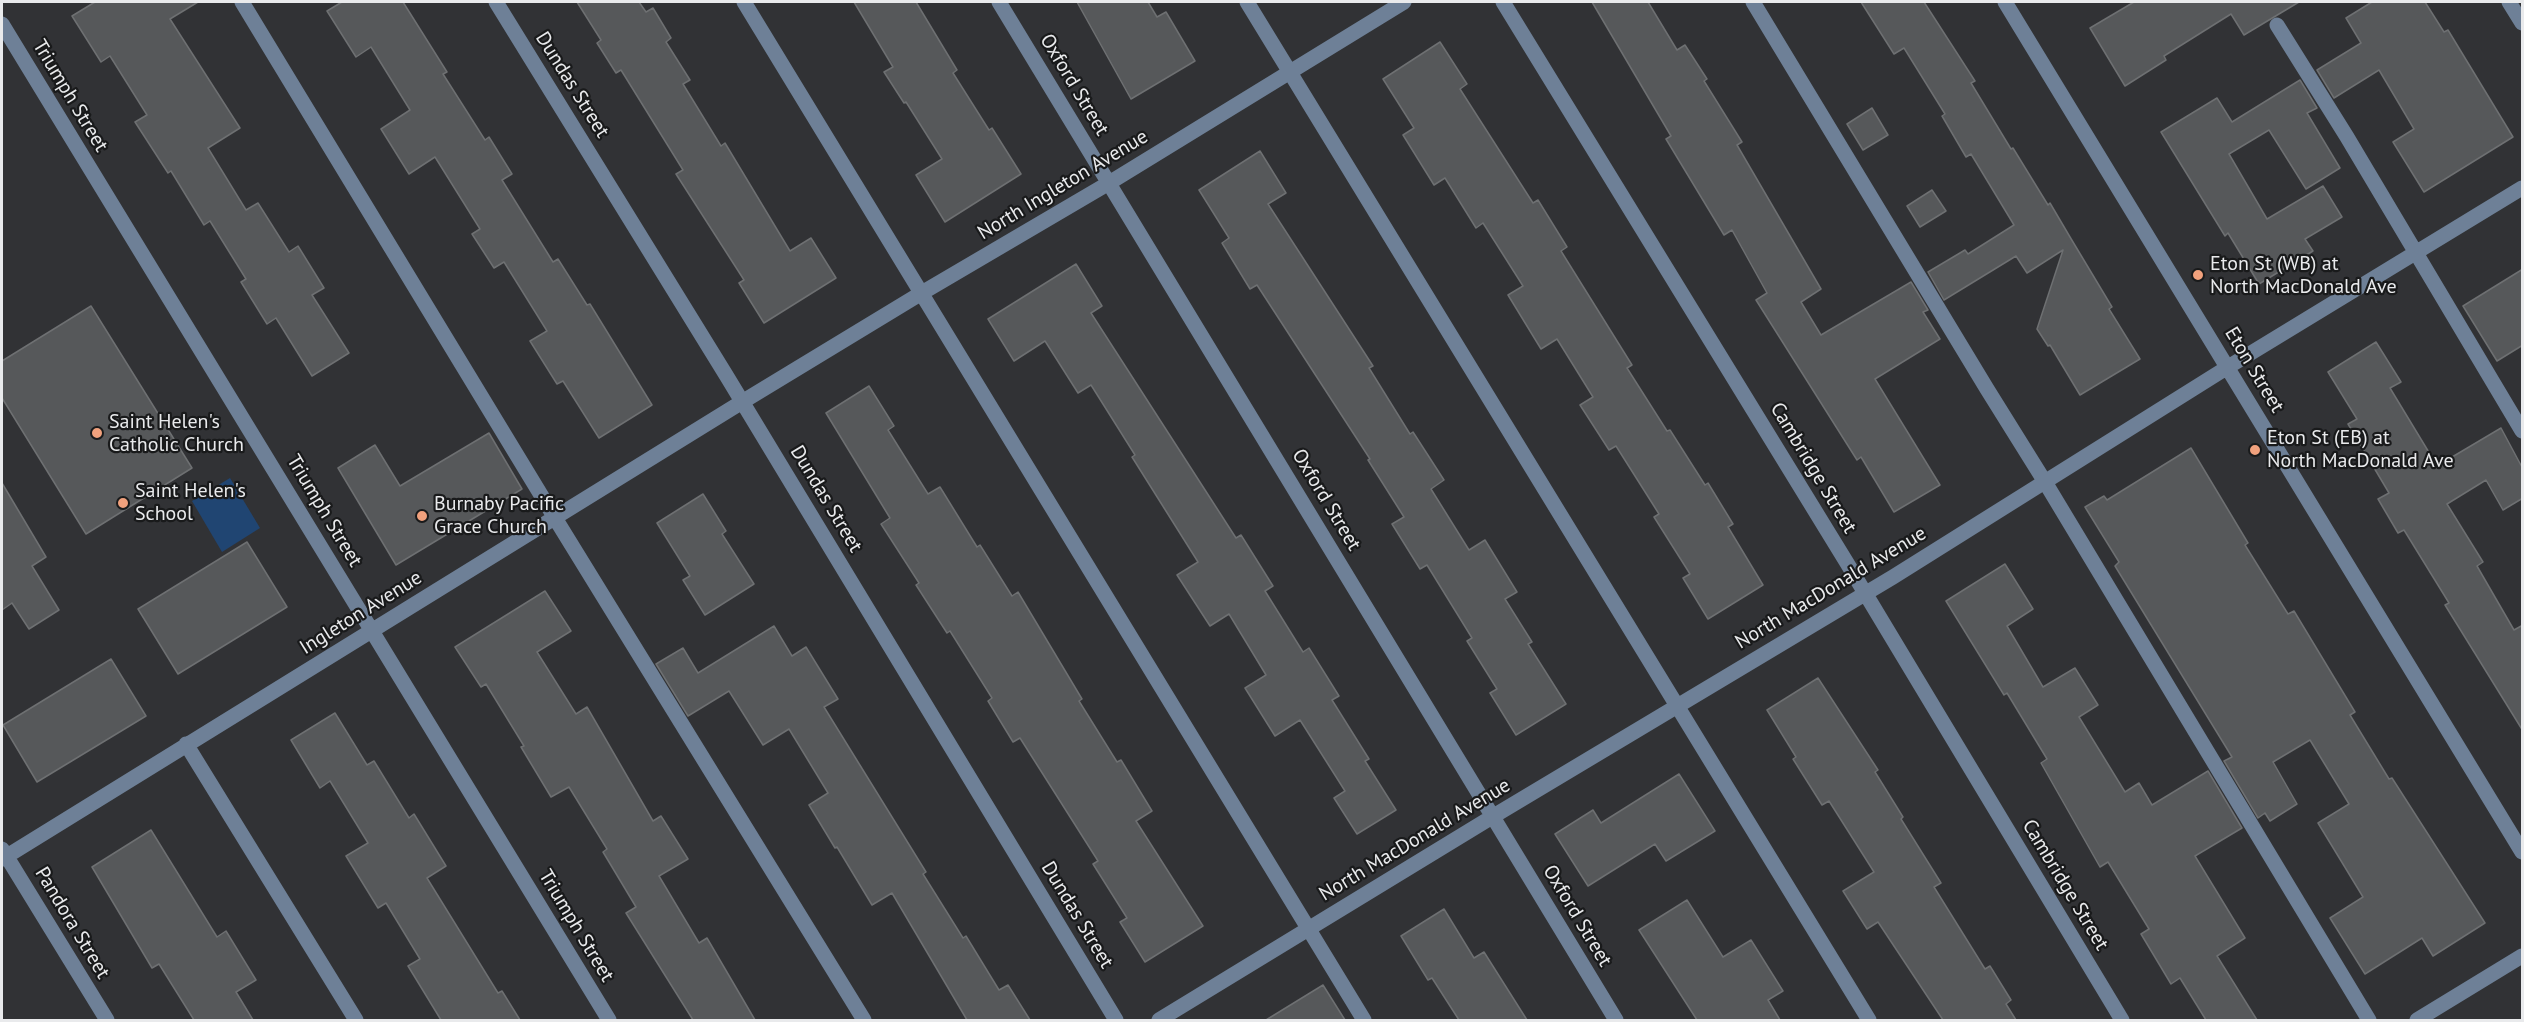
<!DOCTYPE html>
<style>
body{margin:0}
#map{position:relative;width:2524px;height:1022px;overflow:hidden;background:#313235;font-family:"PT Sans",sans-serif}
canvas{display:block}
.frame{position:absolute;inset:0;border:3px solid #e9eaec;pointer-events:none}
</style>
<div id="map">
<canvas width="2524" height="1022"></canvas>
<div class="frame"></div>
</div>
<script>
const g = document.querySelector('canvas').getContext('2d');
g.lineJoin = 'round';
function fill(path, color) {
  g.fillStyle = color;
  g.fill(path, 'evenodd');
}
function shape(rows) {
  const path = new Path2D();
  for (const r of rows) {
    path.moveTo(r[0], r[1]);
    for (let i = 2; i < r.length; i += 2) path.lineTo(r[i], r[i + 1]);
  }
  return path;
}
function trace(path, color, width, dash) {
  g.strokeStyle = color;
  g.lineWidth = width;
  g.lineCap = dash ? 'butt' : 'round';
  g.setLineDash(dash || []);
  g.stroke(path);
}
function label(font, color, halo, rows, align = 'center') {
  g.font = font + ' "PT Sans",sans-serif';
  g.lineWidth = 4.5;
  g.setLineDash([]);
  g.textBaseline = 'middle';
  g.strokeStyle = halo;
  g.fillStyle = color;
  for (const [text, x, y, turn = 0] of rows) {
    g.save();
    g.translate(x, y);
    g.rotate((+turn || 0) * Math.PI / 180);
    g.textAlign = isNaN(turn) ? turn : align;
    if (halo) g.strokeText(text, 0, 0);
    g.fillText(text, 0, 0);
    g.restore();
  }
}
fill(shape([
 [230,478,260,528,222,552,192,501]
]), '#204572');
const building = shape([
 [95,2,198,2,170,19,240,128,208,148,246,210,258,203,289,252,298,246,324,288,312,295,349,353,312,376,276,318,267,324,241,282,246,279,210,221,204,225,171,171,168,173,135,122,147,115,110,56,101,62,72,16,95,2],
 [342,2,403,2,447,72,443,74,485,140,489,137,512,174,502,180,553,262,558,259,587,305,590,304,652,405,599,438,563,381,557,384,530,341,547,331,504,262,494,268,472,234,480,229,435,157,409,174,381,129,410,110,371,47,356,57,327,11,342,2],
 [577,2,639,2,646,12,653,8,671,38,666,42,690,80,683,84,721,146,725,143,790,251,811,238,836,278,764,323,739,283,744,280,676,174,683,170,621,70,616,73,597,43,601,40,577,2],
 [854,2,916,2,957,70,953,73,989,130,992,128,1021,174,945,222,916,175,942,159,906,102,904,103,884,72,893,67,854,2],
 [1077,2,1148,2,1157,17,1166,12,1195,61,1131,99,1077,2],
 [1592,2,1648,2,1677,50,1685,45,1707,79,1704,81,1742,142,1737,145,1821,289,1801,302,1821,335,1911,282,1928,310,1923,312,1940,339,1875,379,1940,485,1894,512,1861,457,1857,460,1756,300,1767,293,1732,230,1724,235,1666,139,1671,136,1592,2],
 [1861,2,1924,2,1975,81,1971,83,2011,149,2013,148,2048,205,2050,203,2070,237,2112,307,2109,309,2140,359,2080,395,2050,345,2048,346,2037,329,2063,250,2027,273,2016,256,1944,300,1928,272,1965,250,1968,254,2014,225,1971,154,1966,157,1942,116,1945,114,1904,48,1894,54,1861,2],
 [2134,2,2299,2,2244,35,2231,14,2164,56,2166,60,2125,86,2090,28,2134,2],
 [2372,2,2425,2,2444,32,2448,30,2513,137,2424,192,2393,142,2414,129,2379,70,2334,98,2317,70,2361,43,2346,18,2372,2],
 [1440,42,1467,84,1460,89,1533,203,1538,200,1567,247,1561,251,1632,365,1627,368,1667,431,1670,430,1705,485,1708,483,1733,524,1728,527,1763,585,1708,619,1683,578,1690,574,1654,517,1659,514,1616,446,1609,450,1580,405,1593,397,1557,339,1541,349,1508,295,1523,286,1483,223,1476,228,1445,178,1434,185,1403,135,1414,128,1383,79,1440,42],
 [2300,80,2317,108,2307,113,2340,168,2306,189,2269,130,2229,154,2267,219,2323,186,2342,217,2305,239,2313,251,2259,284,2228,233,2225,236,2161,132,2217,98,2232,122,2300,80],
 [1872,108,1888,135,1863,150,1847,124,1872,108],
 [1260,151,1286,193,1268,204,1373,366,1369,368,1410,434,1413,432,1444,480,1431,489,1469,550,1485,540,1517,592,1505,599,1532,642,1528,644,1566,704,1516,735,1490,693,1497,689,1467,641,1472,638,1427,565,1420,569,1392,524,1404,517,1368,460,1370,459,1257,285,1250,289,1222,243,1229,238,1199,190,1260,151],
 [1932,190,1946,211,1920,227,1907,206,1932,190],
 [1076,264,1102,306,1091,313,1236,538,1241,535,1273,586,1265,591,1303,652,1309,648,1339,696,1332,700,1369,759,1365,761,1396,810,1357,834,1334,798,1345,791,1300,720,1275,736,1245,688,1266,675,1229,614,1210,626,1177,575,1198,562,1132,457,1135,455,1091,385,1078,393,1045,341,1014,361,988,319,1076,264],
 [2523,269,2523,345,2497,361,2463,306,2523,269],
 [91,306,192,468,86,534,2,398,2,361,91,306],
 [2376,342,2401,382,2390,388,2436,464,2441,461,2442,463,2501,428,2523,469,2523,498,2503,510,2486,480,2447,504,2483,562,2477,566,2514,630,2523,625,2523,731,2445,605,2449,603,2404,530,2398,533,2378,499,2389,493,2348,424,2357,419,2328,372,2376,342],
 [869,386,894,426,888,430,928,494,940,487,977,547,980,545,1012,596,1018,592,1082,699,1079,701,1117,762,1121,760,1152,811,1136,821,1203,926,1145,962,1120,922,1127,918,1093,864,1098,861,1020,738,1013,742,988,701,992,698,950,631,947,633,916,585,919,583,881,524,890,518,826,413,869,386],
 [489,433,522,489,396,565,338,468,375,445,400,486,489,433],
 [2191,448,2248,543,2245,545,2288,614,2294,611,2329,669,2355,712,2350,715,2389,779,2392,778,2485,923,2433,956,2422,938,2365,974,2330,918,2363,897,2318,823,2349,804,2310,740,2273,762,2297,804,2270,821,2265,813,2258,818,2224,761,2232,757,2115,566,2119,562,2085,507,2104,496,2107,500,2191,448],
 [2,483,46,557,32,566,59,610,29,629,12,603,2,610,2,483],
 [703,494,726,531,722,534,754,584,705,615,683,580,690,576,657,523,703,494],
 [247,542,287,607,178,674,138,609,247,542],
 [2005,564,2033,609,2007,626,2043,687,2075,668,2098,705,2079,717,2125,792,2139,783,2152,805,2208,771,2242,828,2195,856,2245,938,2217,956,2257,1020,2206,1020,2180,978,2171,984,2141,934,2149,929,2108,862,2100,867,2041,763,2047,759,2007,693,2004,695,1946,601,2005,564],
 [545,591,571,631,537,652,576,714,587,707,653,821,661,816,688,859,659,876,699,943,707,938,755,1020,693,1020,626,913,636,907,603,852,607,849,569,787,551,797,521,747,524,746,486,684,481,687,455,647,545,591],
 [774,626,792,656,806,647,838,699,824,707,926,872,923,874,963,938,966,936,999,990,1008,985,1030,1020,967,1020,892,893,872,905,837,847,835,848,809,805,828,793,789,729,763,745,729,691,688,716,656,664,683,648,698,673,774,626],
 [111,659,146,716,37,782,3,725,111,659],
 [1818,678,1878,770,1875,772,1903,817,1901,819,1941,883,1934,887,1985,969,1990,966,2011,1000,2006,1004,2016,1020,1943,1020,1878,922,1867,929,1843,891,1874,872,1829,801,1822,805,1793,759,1796,757,1767,710,1818,678],
 [335,713,367,765,374,761,409,818,414,814,446,866,427,878,498,993,502,991,520,1020,441,1020,408,966,420,959,386,903,378,908,346,856,368,843,330,781,320,788,291,740,335,713],
 [1679,774,1715,831,1666,861,1655,844,1588,886,1555,834,1593,810,1601,823,1679,774],
 [151,830,217,937,226,931,256,980,236,992,253,1020,194,1020,159,964,152,968,92,867,151,830],
 [1687,900,1723,957,1751,940,1783,991,1768,1000,1780,1020,1697,1020,1639,930,1687,900],
 [1444,909,1474,958,1484,952,1527,1020,1459,1020,1432,978,1428,980,1401,936,1444,909],
 [1323,985,1345,1020,1266,1020,1323,985]
]);
fill(building, '#56585a');
trace(building, '#6e7072', 1.5);
trace(shape([
 [242,2,555,518,864,1020],
 [496,2,726,375,1116,1020],
 [744,2,1364,1020],
 [999,2,1616,1020],
 [1247,2,1869,1020],
 [1503,2,1847,563,2122,1020],
 [1753,2,1987,389,2045,482,2369,1020],
 [2005,2,2522,852],
 [2509,2,2522,23],
 [2,24,609,1020],
 [2277,25,2347,137,2522,431],
 [186,744,356,1020],
 [2,849,107,1020],
 [2,859,742,402,920,294,1109,183,1404,2],
 [1159,1020,1492,817,1893,577,2228,367,2522,188],
 [2417,1020,2522,956]
]), '#6e8097', 15);
for (const [x, y, r, color] of [
 [2198,275,6,"#f1a17d"],
 [97,433,6,"#f1a17d"],
 [2255,450,6,"#f1a17d"],
 [123,503,6,"#f1a17d"],
 [422,516,6,"#f1a17d"]
]) {
  const dot = new Path2D();
  dot.arc(x, y, r, 0, 2 * Math.PI);
  g.fillStyle = color;
  g.fill(dot);
  trace(dot, '#191a1b', 2);
}
label('20px', '#e9eaec', '#191a1b', [
 ["Dundas Street",572,85,58],
 ["Oxford Street",1074,85,59],
 ["Triumph Street",70,96,59],
 ["North Ingleton Avenue",1063,185,-31],
 ["Eton Street",2254,370,59],
 ["Cambridge Street",1813,468,59],
 ["Dundas Street",826,499,59],
 ["Oxford Street",1326,500,59],
 ["Triumph Street",324,511,59],
 ["North MacDonald Avenue",1831,588,-31],
 ["Ingleton Avenue",361,613,-32],
 ["North MacDonald Avenue",1415,840,-31],
 ["Cambridge Street",2065,885,59],
 ["Dundas Street",1077,915,59],
 ["Oxford Street",1577,916,59],
 ["Pandora Street",72,923,59],
 ["Triumph Street",576,926,59]
]);
label('20px', '#e9eaec', '#191a1b', [
 ["Eton St (WB) at",2210,264],
 ["North MacDonald Ave",2210,287],
 ["Saint Helen's",109,422],
 ["Catholic Church",109,445],
 ["Eton St (EB) at",2267,438],
 ["North MacDonald Ave",2267,461],
 ["Saint Helen's",135,491],
 ["School",135,514],
 ["Burnaby Pacific",434,504],
 ["Grace Church",434,527]
], 'left');
</script>
